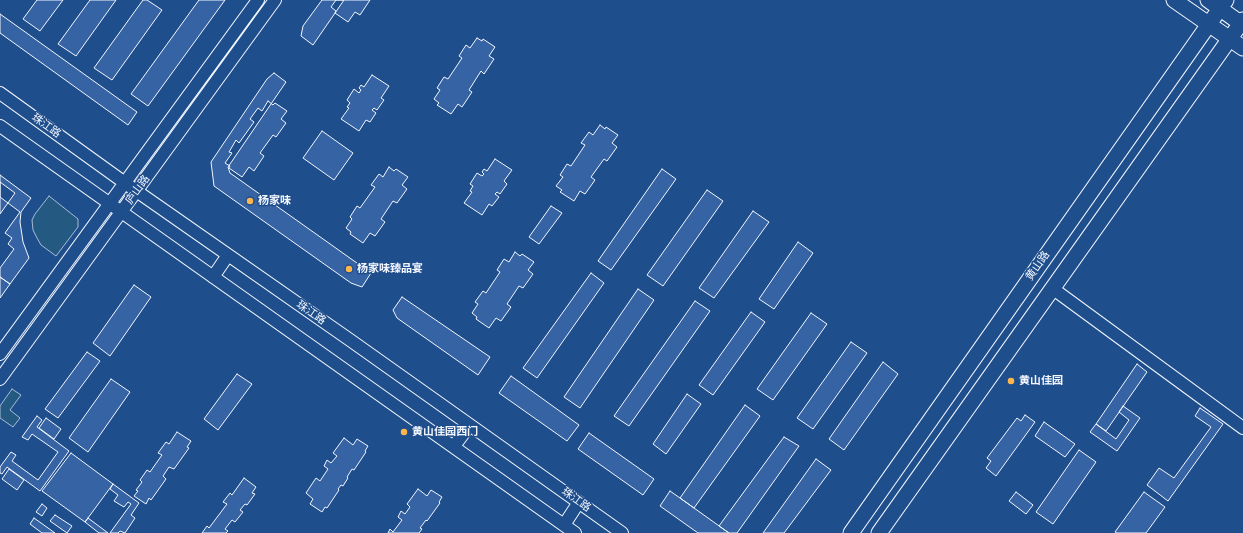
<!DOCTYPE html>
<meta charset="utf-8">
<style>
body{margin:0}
canvas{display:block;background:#1f4e8c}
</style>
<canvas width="1243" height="533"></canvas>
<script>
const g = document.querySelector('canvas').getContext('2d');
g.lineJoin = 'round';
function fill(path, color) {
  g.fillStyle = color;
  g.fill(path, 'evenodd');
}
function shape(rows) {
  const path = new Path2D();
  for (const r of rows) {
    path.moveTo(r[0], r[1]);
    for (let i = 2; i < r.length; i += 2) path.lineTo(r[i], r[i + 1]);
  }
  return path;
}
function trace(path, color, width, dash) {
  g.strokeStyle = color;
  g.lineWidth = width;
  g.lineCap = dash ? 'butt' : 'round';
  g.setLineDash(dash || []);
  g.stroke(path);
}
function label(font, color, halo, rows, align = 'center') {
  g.font = font + ' "Times New Roman","Noto Sans SC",serif';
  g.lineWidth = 3;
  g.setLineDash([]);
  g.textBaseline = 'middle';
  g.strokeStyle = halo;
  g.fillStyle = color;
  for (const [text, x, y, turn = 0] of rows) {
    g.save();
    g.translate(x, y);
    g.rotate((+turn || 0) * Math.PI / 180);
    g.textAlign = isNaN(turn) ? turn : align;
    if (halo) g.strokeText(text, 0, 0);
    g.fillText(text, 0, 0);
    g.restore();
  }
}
const green = shape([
 [49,196,78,219,78,227,56,256,41,245,37,238,33,230,32,220,35,214,49,196],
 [12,389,21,395,10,410,20,418,13,427,0,418,0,406,12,389]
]);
fill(green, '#245a82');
trace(green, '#a8bbd7', 1);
const building = shape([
 [37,0,63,0,40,31,23,19,37,0],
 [90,0,116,0,76,56,58,44,90,0],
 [143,0,147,0,162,10,112,80,94,68,143,0],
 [199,0,225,0,148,106,131,94,199,0],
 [322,0,344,0,313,45,301,36,303,26,322,0],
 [336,0,370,0,360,15,355,12,348,22,335,13,336,11,331,7,336,0],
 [0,14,137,112,128,125,0,33,0,14],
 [477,38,482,41,483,39,495,47,489,56,494,59,484,74,481,71,469,90,472,92,462,107,458,104,451,114,437,105,439,103,434,99,440,90,437,88,444,77,448,79,462,58,459,56,466,45,470,48,477,38],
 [274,73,286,82,228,167,230,173,371,273,362,287,351,283,214,186,211,162,267,79,274,73],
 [372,75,389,86,381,98,384,100,377,110,374,108,372,110,376,113,370,122,366,120,359,131,341,119,349,108,347,107,350,103,347,100,354,89,359,93,361,90,359,88,361,85,364,87,372,75],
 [268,101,273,105,275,103,287,111,281,119,286,123,276,137,273,135,260,153,264,156,254,171,249,167,242,177,229,168,230,166,225,163,232,153,229,152,236,140,239,143,254,122,250,119,258,108,262,111,268,101],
 [600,125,605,129,606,127,618,135,612,143,617,147,607,161,604,159,591,177,595,180,585,194,580,191,574,201,560,192,562,190,556,186,563,177,560,175,567,164,571,166,585,145,581,143,589,132,593,135,600,125],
 [322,131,353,153,334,180,303,158,322,131],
 [495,159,512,170,504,181,507,184,500,194,497,192,495,194,499,197,492,206,489,204,482,215,464,203,472,192,470,191,473,186,470,184,477,173,482,176,484,174,482,172,484,169,487,171,495,159],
 [389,167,394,171,396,169,408,177,402,185,407,189,397,203,393,201,381,219,385,222,375,236,370,233,363,243,350,234,351,232,346,228,352,219,350,217,357,206,360,208,375,187,371,185,379,174,383,177,389,167],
 [662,169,676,179,611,270,598,261,662,169],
 [0,175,31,198,21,212,20,222,23,242,29,258,10,284,0,277,0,268,14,249,8,244,12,238,5,233,20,212,0,197,0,175],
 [0,182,15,193,0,214,0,182],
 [707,190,723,201,663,286,647,275,707,190],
 [551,206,562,213,539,244,529,237,551,206],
 [753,211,769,222,714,298,699,288,753,211],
 [798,242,813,253,774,309,759,299,798,242],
 [515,252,520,256,522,254,534,262,528,270,533,274,523,288,519,286,507,304,511,307,501,321,496,318,489,328,476,319,477,317,472,313,478,304,475,302,483,291,486,293,500,272,497,270,504,259,509,262,515,252],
 [591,273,604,283,537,378,523,368,591,273],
 [0,277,10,284,0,298,0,277],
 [134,285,151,297,110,356,93,343,134,285],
 [638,289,654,300,580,408,564,397,638,289],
 [402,297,490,357,478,375,397,318,393,310,402,297],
 [695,301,710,311,629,426,614,416,695,301],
 [751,312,765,322,713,395,699,385,751,312],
 [811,313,827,324,773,400,757,389,811,313],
 [851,342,867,353,813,429,797,418,851,342],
 [87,352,100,361,58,418,45,409,87,352],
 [883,362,898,374,844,450,829,439,883,362],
 [1137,364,1147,372,1106,431,1096,424,1137,364],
 [237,374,252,384,218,430,204,419,237,374],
 [511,376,579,425,567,441,499,393,511,376],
 [111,379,130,392,88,452,69,438,111,379],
 [687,394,701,404,666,454,653,444,687,394],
 [745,405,760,416,694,508,680,498,745,405],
 [1123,406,1140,418,1117,451,1090,432,1096,424,1116,439,1129,420,1119,412,1123,406],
 [1200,408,1223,424,1168,501,1147,485,1159,468,1174,478,1211,427,1195,416,1200,408],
 [1025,415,1035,422,996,476,986,468,991,461,987,458,1017,418,1021,421,1025,415],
 [37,416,42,420,37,427,69,451,40,491,7,467,2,474,0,473,0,467,11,452,16,455,12,461,38,480,58,452,32,434,28,440,22,437,37,416],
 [46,418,61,429,54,439,39,428,46,418],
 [1044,422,1075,444,1065,457,1035,436,1044,422],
 [177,432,191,441,187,447,189,448,174,469,169,467,163,476,166,479,151,500,149,498,146,504,134,496,138,491,136,490,142,482,140,480,147,470,150,472,162,455,158,453,166,442,169,444,177,432],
 [589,433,654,479,643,495,578,449,589,433],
 [784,437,799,446,737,533,729,533,719,526,784,437],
 [344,438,353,445,357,439,368,446,365,451,366,452,354,470,352,469,347,477,348,478,343,486,341,485,338,489,339,490,327,508,325,507,322,512,310,504,313,499,306,493,316,478,320,481,328,469,324,466,327,460,331,463,337,456,333,453,344,438],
 [1079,450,1096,462,1053,524,1036,512,1079,450],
 [71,453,113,484,85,522,42,491,71,453],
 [816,459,831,470,784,533,763,533,816,459],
 [9,469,24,480,17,490,2,479,9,469],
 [244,478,256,487,252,493,255,494,247,505,245,504,240,510,243,512,235,522,232,520,225,529,228,531,226,533,202,533,207,526,209,528,227,504,223,502,230,493,232,495,244,478],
 [113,484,139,503,131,515,135,518,125,533,120,531,118,533,110,533,131,504,128,502,124,507,114,501,118,495,110,489,113,484],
 [418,489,427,496,431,490,442,497,439,502,440,503,427,521,426,520,420,528,422,529,419,533,388,533,390,529,393,532,402,520,398,517,401,511,405,514,410,507,407,504,418,489],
 [670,491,680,498,729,533,698,533,660,506,670,491],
 [1016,492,1033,505,1026,514,1009,501,1016,492],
 [1144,492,1165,507,1146,533,1117,533,1115,532,1144,492],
 [42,504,47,508,42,516,36,512,42,504],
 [55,515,72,526,67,533,50,521,55,515],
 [34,518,55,533,42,533,30,524,34,518],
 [88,518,108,533,99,533,85,522,88,518]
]);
fill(building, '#3563a3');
trace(building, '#f2f6ff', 1);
const minor = shape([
 [0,93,125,183,350,340,622,533],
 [0,126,575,533],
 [213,277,228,255],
 [1052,288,1243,428],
 [0,354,258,0],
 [0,379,275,0],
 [454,446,470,425],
 [564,525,579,502]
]);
const major = shape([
 [1174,0,1243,48],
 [1208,0,1243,25],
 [851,533,1226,0],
 [879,533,1243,20]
]);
trace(minor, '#f2f6ff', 14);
trace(major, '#f2f6ff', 17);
trace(minor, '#1f4e8c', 12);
trace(major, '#1f4e8c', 15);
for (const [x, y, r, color] of [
 [250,201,4,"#ffb74d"],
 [349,269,4,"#ffb74d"],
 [1011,381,4,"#ffb74d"],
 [404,432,4,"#ffb74d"]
]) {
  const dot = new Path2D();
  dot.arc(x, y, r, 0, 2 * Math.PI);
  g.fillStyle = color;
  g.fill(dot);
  trace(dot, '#1f4e8c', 1.5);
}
label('11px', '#f2f6ff', '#1f4e8c', [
 ["珠江路",46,126,36],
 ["庐山路",138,190,-54],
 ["黄山路",1038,266,-55],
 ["珠江路",311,313,35],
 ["珠江路",576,500,36]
]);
label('bold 11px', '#f2f6ff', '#1f4e8c', [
 ["杨家味",258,201],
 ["杨家味臻品宴",357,269],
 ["黄山佳园",1019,381],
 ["黄山佳园西门",412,432]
], 'left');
</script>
